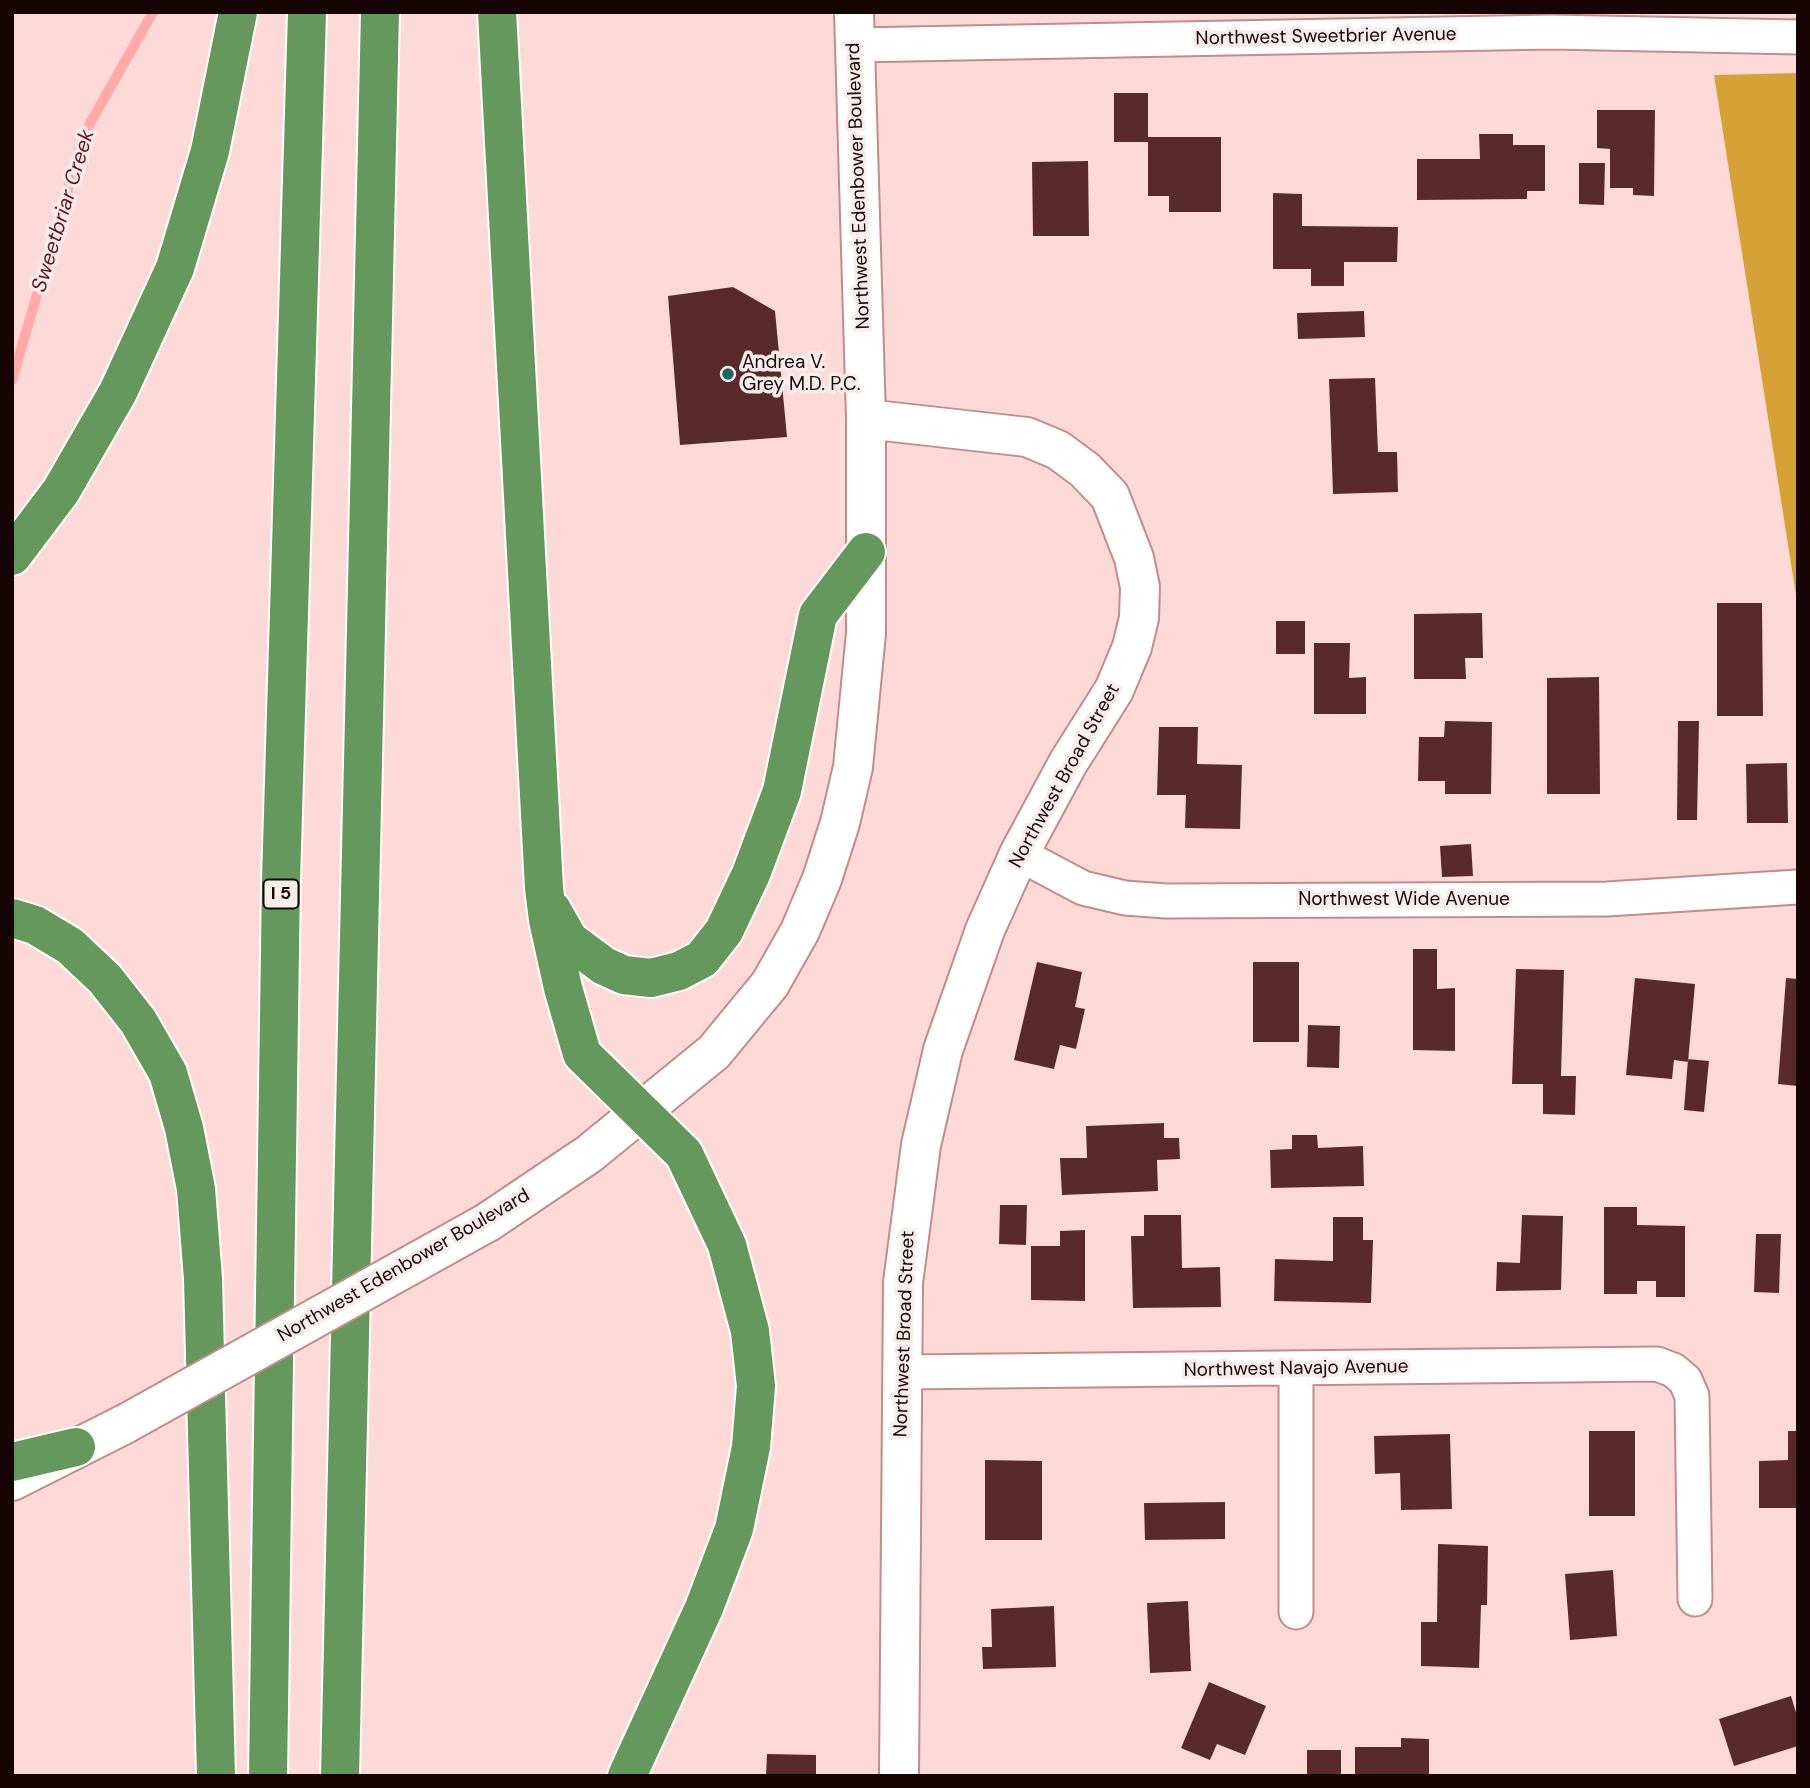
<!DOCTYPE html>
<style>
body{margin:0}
#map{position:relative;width:1810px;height:1788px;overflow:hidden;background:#fdd9d7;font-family:"DM Sans",sans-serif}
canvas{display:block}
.frame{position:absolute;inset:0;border:14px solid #170506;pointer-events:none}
</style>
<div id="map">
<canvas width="1810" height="1788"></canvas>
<div class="frame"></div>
</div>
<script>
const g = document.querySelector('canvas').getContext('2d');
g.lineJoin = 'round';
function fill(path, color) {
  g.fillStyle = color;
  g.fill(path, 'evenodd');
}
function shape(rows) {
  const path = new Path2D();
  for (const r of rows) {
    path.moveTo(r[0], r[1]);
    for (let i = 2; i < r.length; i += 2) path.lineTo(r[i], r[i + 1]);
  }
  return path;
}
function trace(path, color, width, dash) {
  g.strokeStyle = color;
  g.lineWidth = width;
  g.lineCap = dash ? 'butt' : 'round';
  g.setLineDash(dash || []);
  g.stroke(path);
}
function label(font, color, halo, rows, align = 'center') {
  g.font = font + ' "DM Sans",sans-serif';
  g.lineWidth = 7;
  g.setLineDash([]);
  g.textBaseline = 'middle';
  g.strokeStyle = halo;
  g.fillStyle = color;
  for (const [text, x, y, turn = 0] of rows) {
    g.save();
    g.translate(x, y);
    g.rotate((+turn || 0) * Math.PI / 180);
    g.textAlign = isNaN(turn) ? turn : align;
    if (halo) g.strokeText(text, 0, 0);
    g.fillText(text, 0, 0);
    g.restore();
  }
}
fill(shape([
 [1798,73,1798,608,1714,75]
]), '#d6a135');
trace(shape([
 [12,380,84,134,153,12]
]), '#ffaaa7', 10);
fill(shape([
 [1114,93,1148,93,1148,137,1221,137,1221,212,1169,212,1169,196,1148,196,1148,142,1114,142],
 [1597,110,1655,110,1654,196,1633,195,1633,188,1610,188,1610,149,1597,148],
 [1479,134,1513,134,1513,145,1545,145,1545,191,1527,191,1527,199,1417,200,1417,159,1480,159],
 [1088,161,1089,236,1033,236,1032,162],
 [1579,163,1605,163,1604,205,1579,204],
 [1273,193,1302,194,1302,226,1398,227,1397,262,1344,262,1344,286,1311,286,1311,269,1273,269],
 [733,287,775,311,787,437,680,445,668,296],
 [1364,311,1365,337,1298,339,1297,313],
 [1375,378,1378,452,1397,452,1398,492,1333,494,1329,379],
 [1717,603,1762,603,1763,716,1717,716],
 [1482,613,1483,658,1465,658,1466,679,1414,679,1414,614],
 [1276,621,1305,621,1305,654,1276,654],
 [1314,643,1350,643,1349,678,1366,677,1366,714,1314,714],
 [1599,677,1600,794,1547,794,1547,678],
 [1445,721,1492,722,1491,794,1445,794,1445,781,1418,781,1419,737,1444,737],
 [1678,721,1699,721,1697,820,1677,820],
 [1159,727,1198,727,1197,764,1242,765,1240,829,1185,828,1186,795,1157,795],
 [1787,763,1788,823,1747,823,1746,764],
 [1471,844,1473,876,1442,877,1440,846],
 [1413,949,1437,949,1437,989,1455,988,1455,1051,1413,1050],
 [1037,962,1082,972,1075,1007,1085,1009,1076,1049,1060,1045,1054,1069,1014,1060],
 [1253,962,1299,962,1299,1042,1253,1042],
 [1516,969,1564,970,1561,1076,1576,1076,1575,1115,1543,1114,1543,1084,1512,1084],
 [1635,978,1695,984,1688,1062,1674,1060,1672,1079,1626,1075],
 [1786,978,1798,979,1798,1086,1778,1084],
 [1308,1025,1340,1026,1339,1068,1307,1067],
 [1688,1059,1709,1061,1704,1112,1684,1110],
 [1164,1123,1164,1138,1179,1138,1180,1159,1157,1160,1158,1191,1062,1195,1060,1158,1087,1158,1086,1126],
 [1292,1135,1317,1135,1318,1148,1363,1146,1364,1186,1271,1188,1270,1150,1292,1149],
 [1000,1205,1027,1205,1026,1245,999,1244],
 [1604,1207,1637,1207,1637,1225,1685,1226,1685,1297,1656,1297,1656,1281,1637,1281,1637,1294,1604,1294],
 [1144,1215,1181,1215,1182,1268,1220,1267,1221,1307,1133,1308,1131,1236,1144,1236],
 [1522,1215,1563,1216,1561,1290,1496,1291,1497,1262,1520,1263],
 [1333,1217,1363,1217,1363,1240,1373,1240,1371,1303,1274,1301,1275,1259,1333,1261],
 [1085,1230,1085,1301,1031,1300,1031,1246,1060,1246,1060,1231],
 [1756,1234,1781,1234,1779,1293,1754,1292],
 [1589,1431,1635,1431,1635,1516,1589,1516],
 [1788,1431,1798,1431,1798,1508,1759,1508,1759,1461,1788,1460],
 [1450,1434,1452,1509,1401,1510,1400,1473,1375,1474,1374,1436],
 [985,1460,1042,1461,1042,1540,985,1540],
 [1225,1502,1225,1539,1145,1540,1144,1503],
 [1438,1544,1488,1546,1487,1605,1481,1605,1479,1668,1421,1666,1421,1622,1437,1622],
 [1613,1570,1617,1636,1570,1640,1565,1574],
 [1188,1601,1191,1671,1150,1673,1147,1603],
 [1054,1606,1056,1667,983,1669,982,1647,992,1647,991,1609],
 [1209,1682,1266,1706,1245,1755,1217,1744,1210,1760,1181,1748],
 [1791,1696,1798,1719,1798,1746,1734,1766,1719,1719],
 [1401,1738,1429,1739,1429,1776,1355,1776,1355,1747,1401,1747],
 [1307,1750,1341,1750,1341,1776,1307,1776],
 [767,1754,816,1755,816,1776,766,1776]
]), '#582b2a');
const street = shape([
 [855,45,1551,32,1798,37],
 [1019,854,1083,888,1125,898,1166,901,1607,899,1798,887],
 [1296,1368,1296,1612],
 [903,1372,1657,1364,1673,1370,1685,1380,1692,1396,1695,1599]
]);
const secondary = shape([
 [866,419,1027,437,1058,450,1085,470,1110,496,1134,558,1140,587,1139,618,1132,647,1114,690,1068,763,1019,854,985,930,943,1050,921,1145,903,1283,899,1776],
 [488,1222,589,1154,714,1052,770,984,800,931,822,879,840,823,853,767,866,633,866,419,854,12],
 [12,1481,125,1424]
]);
const highway = shape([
 [497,12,544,888,548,920,563,988,582,1054,684,1154,727,1245,750,1331,756,1386,751,1447,734,1529,704,1608,627,1776],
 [12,556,61,491,118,392,175,268,210,151,238,12],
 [552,910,569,940,604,966,624,975,651,978,679,971,702,959,724,931,751,874,782,791,818,615,866,552],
 [12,918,35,925,70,946,105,979,138,1021,168,1073,184,1128,196,1189,203,1279,216,1776],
 [12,1462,76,1447],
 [268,1776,281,880,307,12],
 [340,1776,380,12]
]);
trace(street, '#c28c8a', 37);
trace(secondary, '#c28c8a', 42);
trace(highway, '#fff', 42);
trace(street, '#fff', 33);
trace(secondary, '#fff', 38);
trace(highway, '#65985d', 38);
const secondaryBridge = shape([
 [125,1424,488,1222]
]);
trace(secondaryBridge, '#c28c8a', 42, []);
trace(secondaryBridge, '#fff', 38);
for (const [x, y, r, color] of [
 [728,374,7,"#19666b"]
]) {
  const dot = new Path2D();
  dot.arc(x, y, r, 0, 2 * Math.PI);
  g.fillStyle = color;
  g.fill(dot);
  trace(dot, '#f9edec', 2.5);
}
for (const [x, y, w] of [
 [281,894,35]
]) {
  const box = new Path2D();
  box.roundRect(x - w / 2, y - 14.5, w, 29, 5);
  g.fillStyle = '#f9edec';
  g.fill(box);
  trace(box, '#170506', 2);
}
label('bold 18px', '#170506', null, [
 ["I 5",281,894]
]);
label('19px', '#170506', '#f9edec', [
 ["Northwest Sweetbrier Avenue",1326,37,-1],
 ["Northwest Edenbower Boulevard",859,186,-92],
 ["Northwest Broad Street",1065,776,-61],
 ["Northwest Wide Avenue",1404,900],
 ["Northwest Edenbower Boulevard",404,1266,-30],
 ["Northwest Broad Street",905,1334,-88],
 ["Northwest Navajo Avenue",1296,1369,-1]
]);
label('19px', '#170506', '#f9edec', [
 ["Andrea V.",742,363],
 ["Grey M.D. P.C.",742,385]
], 'left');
label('italic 21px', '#69121b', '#f9edec', [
 ["Sweetbriar Creek",64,211,-73]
]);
</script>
